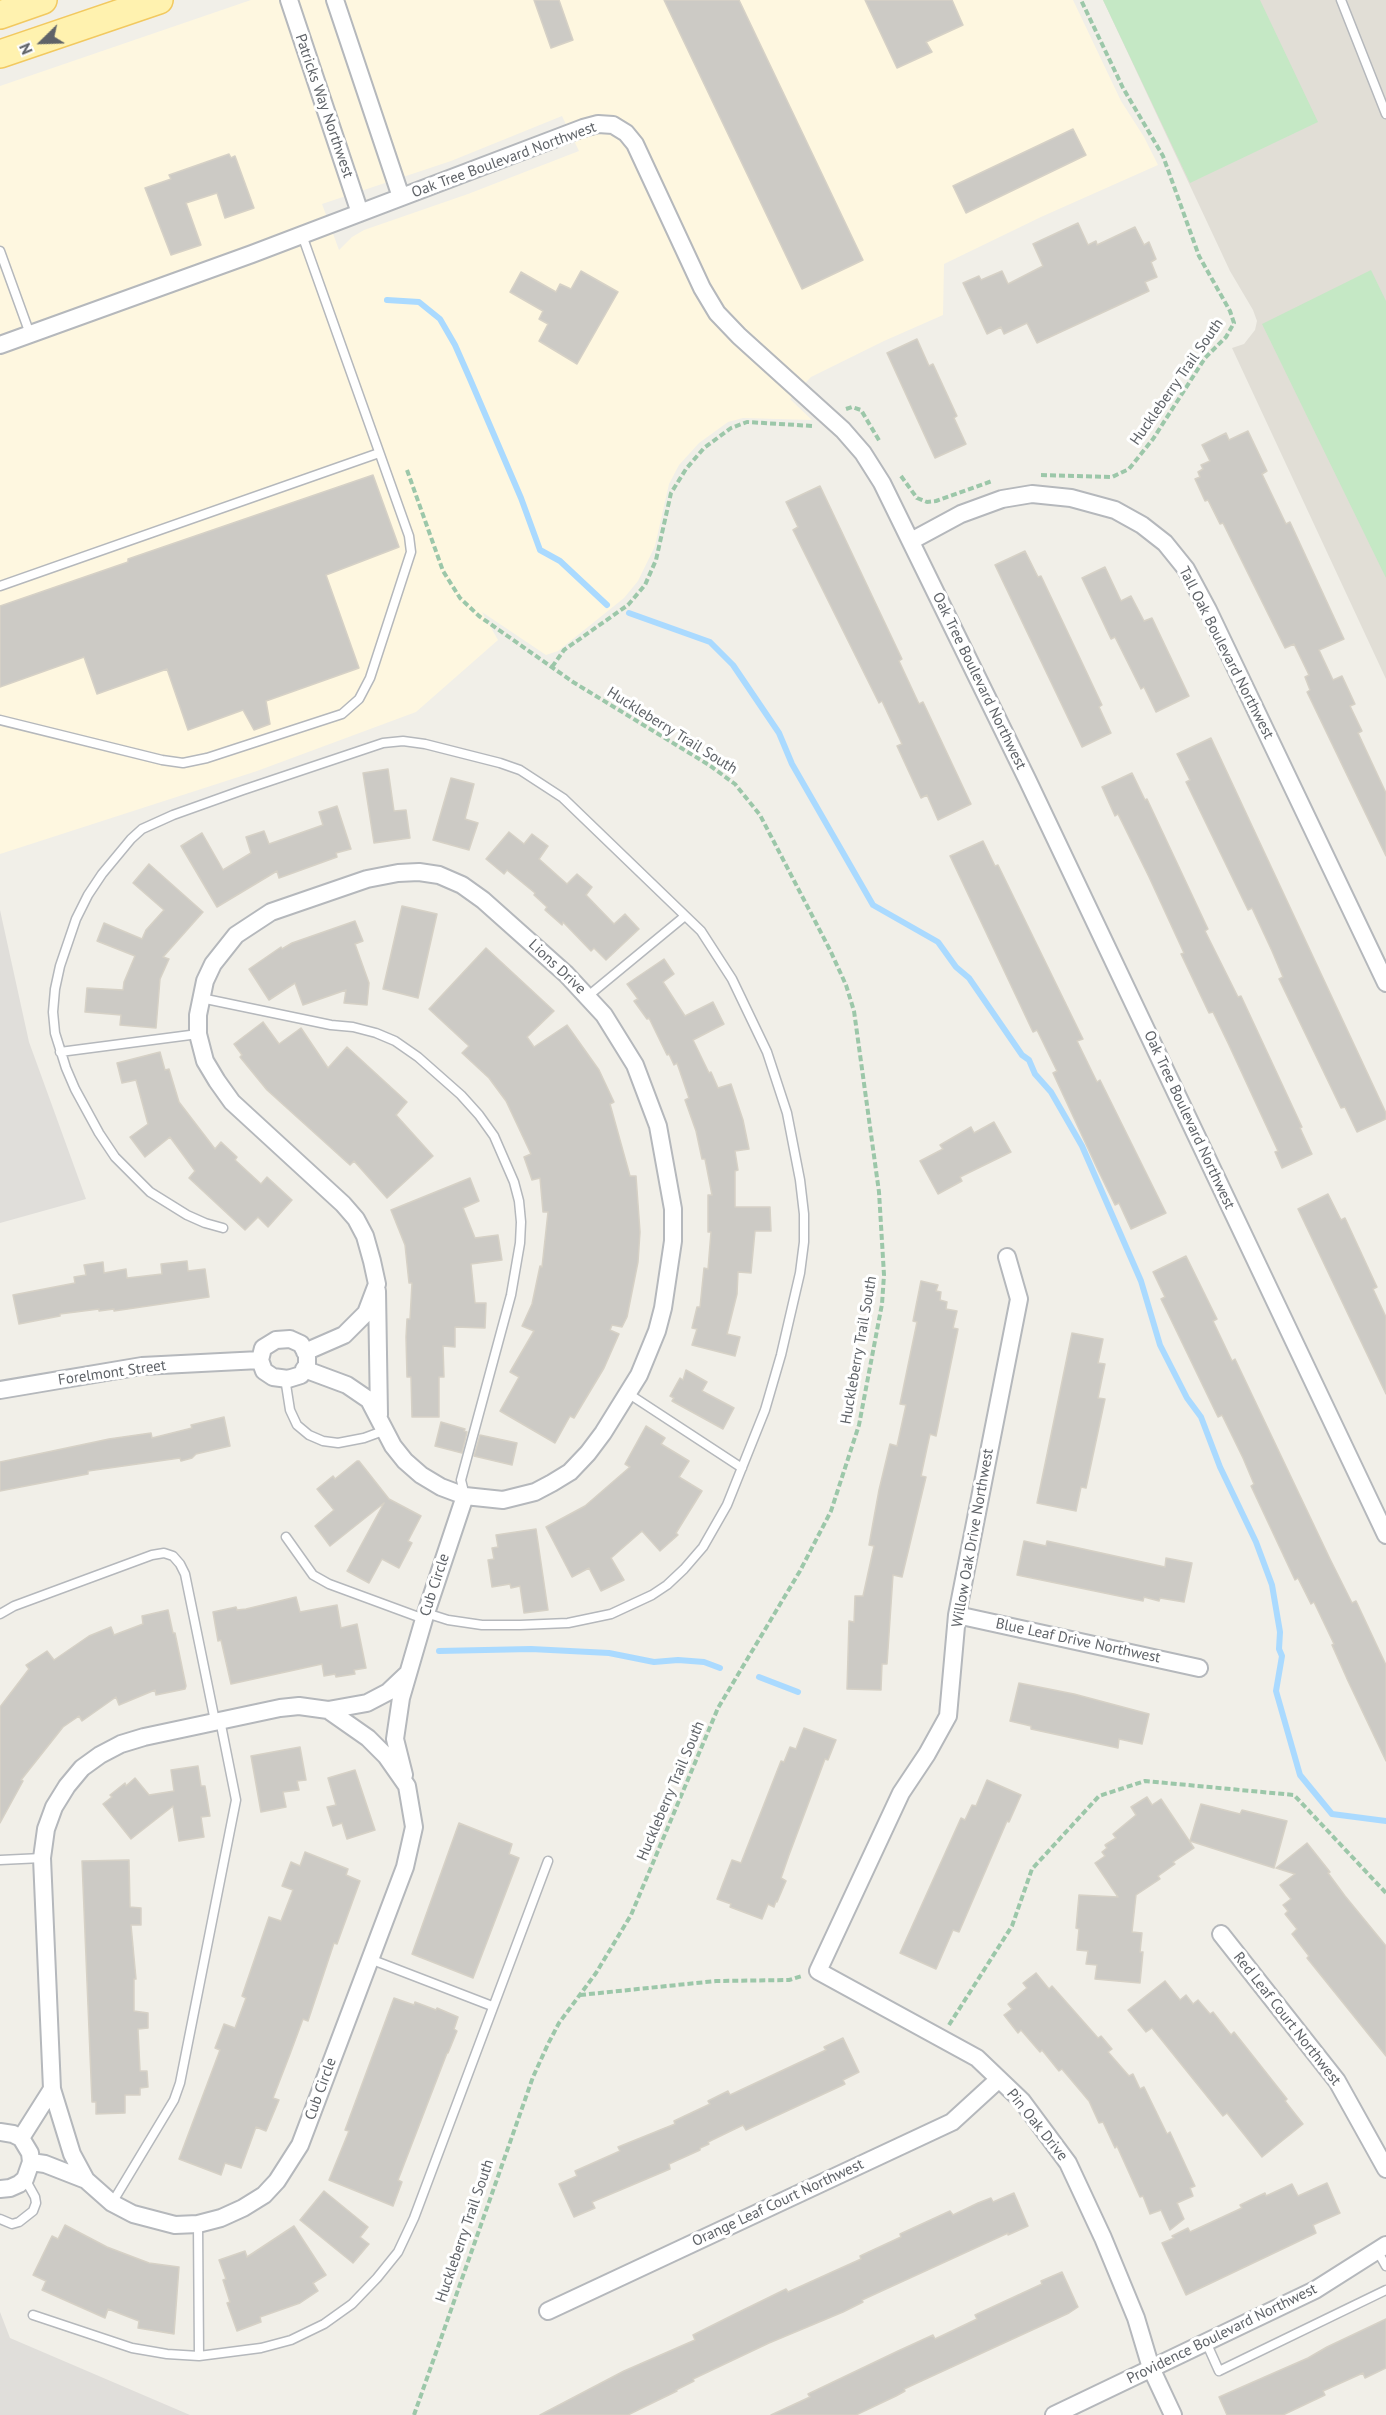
<!DOCTYPE html>
<style>
body{margin:0}
#map{position:relative;width:1386px;height:2415px;overflow:hidden;background:#f1efe8;font-family:"PT Sans",sans-serif}
canvas{display:block}
.north{position:absolute;left:12px;top:12px;width:60px;height:60px;-webkit-text-stroke:4px #fff;paint-order:stroke;rotate:247deg;font-size:16px;font-weight:700;line-height:24px;text-align:center;color:#5f6368}
.north::after{content:'';display:block;margin:auto;width:21px;height:27px;background:#5f6368;clip-path:polygon(50% 0,100% 100%,50% 72%,0 100%)}
</style>
<div id="map">
<canvas width="1386" height="2415"></canvas>
<div class="north">N</div>
</div>
<script>
const g = document.querySelector('canvas').getContext('2d');
g.lineJoin = 'round';
function fill(path, color) {
  g.fillStyle = color;
  g.fill(path, 'evenodd');
}
function shape(rows) {
  const path = new Path2D();
  for (const r of rows) {
    path.moveTo(r[0], r[1]);
    for (let i = 2; i < r.length; i += 2) path.lineTo(r[i], r[i + 1]);
  }
  return path;
}
function trace(path, color, width, dash) {
  g.strokeStyle = color;
  g.lineWidth = width;
  g.lineCap = dash ? 'butt' : 'round';
  g.setLineDash(dash || []);
  g.stroke(path);
}
function label(font, color, halo, rows, align = 'center') {
  g.font = font + ' "PT Sans",sans-serif';
  g.lineWidth = 6;
  g.setLineDash([]);
  g.textBaseline = 'middle';
  g.strokeStyle = halo;
  g.fillStyle = color;
  for (const [text, x, y, turn = 0] of rows) {
    g.save();
    g.translate(x, y);
    g.rotate((+turn || 0) * Math.PI / 180);
    g.textAlign = isNaN(turn) ? turn : align;
    if (halo) g.strokeText(text, 0, 0);
    g.fillText(text, 0, 0);
    g.restore();
  }
}
fill(shape([
 [251,0,1073,0,1121,101,1144,137,1158,165,1041,217,944,264,943,315,884,341,811,377,790,399,812,420,743,418,728,422,699,443,679,465,669,484,655,546,638,581,624,598,558,651,546,655,482,612,498,640,416,712,257,771,0,854,0,86],
 [562,116,579,151,468,194,364,230,352,237,339,250,322,204,451,161]
]), '#fef7e0');
fill(shape([
 [0,910,29,1042,86,1199,0,1223],
 [0,2312,10,2338,190,2415,0,2415]
]), '#e0deda');
fill(shape([
 [1103,0,1386,0,1386,679,1232,348,1244,344,1255,330,1257,321,1253,310,1230,271]
]), '#e1ded6');
fill(shape([
 [1103,0,1260,0,1318,122,1190,183],
 [1371,270,1386,301,1386,578,1262,324]
]), '#c5e8c5');
trace(shape([
 [387,300,419,302,440,319,455,345,470,379,521,498,540,550,560,561,607,605],
 [629,613,710,642,733,665,779,733,792,764,873,905,938,942,956,967,969,978,1022,1055,1029,1060,1035,1074,1051,1092,1082,1146,1141,1281,1160,1345,1187,1398,1201,1417,1220,1467,1256,1542,1272,1585,1280,1632,1279,1649,1282,1656,1276,1691,1300,1775,1332,1814,1386,1821],
 [439,1651,531,1649,609,1653,654,1662,678,1660,704,1662,720,1668],
 [759,1677,798,1692]
]), '#aadaff', 6);
const building = shape([
 [534,0,559,0,573,40,551,48,534,0],
 [664,0,739,0,863,260,802,289,664,0],
 [865,0,952,0,963,25,926,42,932,52,897,68,865,0],
 [1073,129,1086,155,966,213,953,186,1073,129],
 [229,154,231,158,235,156,254,208,225,218,217,193,186,203,201,245,171,255,145,188,171,179,169,175,229,154],
 [1078,223,1088,245,1096,241,1097,245,1135,227,1144,245,1149,242,1156,259,1151,262,1157,277,1145,282,1149,291,1037,343,1027,323,1004,334,1001,327,987,334,963,283,979,276,981,280,1002,271,1008,284,1043,266,1033,244,1078,223],
 [581,271,618,292,577,364,539,341,548,324,539,319,543,311,510,292,521,272,556,292,560,284,571,289,581,271],
 [917,339,929,366,933,364,957,416,954,418,966,444,935,458,887,353,917,339],
 [1248,431,1267,471,1262,474,1286,524,1290,522,1344,639,1319,650,1333,680,1342,676,1355,704,1350,706,1362,731,1358,733,1386,793,1386,856,1307,692,1310,690,1305,677,1309,675,1294,644,1285,648,1223,523,1220,524,1208,500,1205,501,1195,479,1200,477,1198,472,1203,469,1201,465,1210,461,1202,445,1226,433,1229,440,1248,431],
 [373,475,399,547,326,575,359,668,266,701,270,724,254,730,243,710,188,730,167,669,97,694,84,657,0,687,0,606,128,562,128,559,373,475],
 [820,486,902,659,899,661,919,704,923,702,971,804,938,820,927,795,921,798,897,746,902,744,882,701,879,703,793,530,798,527,786,502,820,486],
 [1025,551,1038,577,1041,576,1078,654,1102,705,1099,707,1111,733,1082,747,995,565,1025,551],
 [1105,567,1121,601,1131,596,1144,621,1152,618,1189,696,1156,712,1144,687,1141,689,1115,637,1111,639,1082,578,1105,567],
 [1211,738,1386,1113,1386,1119,1357,1132,1345,1107,1341,1108,1279,979,1283,977,1272,951,1252,908,1248,910,1186,782,1190,780,1177,754,1211,738],
 [388,769,394,811,406,810,410,838,374,843,363,773,388,769],
 [1132,773,1145,800,1147,799,1208,929,1205,931,1238,997,1241,996,1302,1127,1300,1128,1312,1154,1282,1168,1275,1152,1278,1151,1228,1043,1213,1012,1209,1013,1181,954,1184,953,1149,877,1118,814,1115,816,1102,787,1132,773],
 [451,778,474,784,465,819,478,823,469,850,433,840,451,778],
 [337,806,351,849,336,853,337,857,279,878,277,871,217,907,181,846,202,833,223,870,251,853,246,837,264,831,269,844,323,825,319,812,337,806],
 [509,832,524,844,532,834,548,846,539,859,567,884,577,874,592,887,586,895,614,924,625,914,639,929,606,960,594,948,591,951,563,922,562,925,545,910,547,907,534,895,535,893,507,870,504,874,486,859,509,832],
 [983,841,995,866,998,865,1083,1039,1077,1041,1097,1082,1100,1080,1166,1213,1131,1229,1119,1203,1115,1205,1098,1170,1053,1073,1057,1071,1037,1030,1033,1032,950,856,983,841],
 [149,864,203,912,163,957,169,959,160,979,156,1028,120,1025,121,1015,85,1012,87,988,123,990,124,982,135,956,97,941,104,923,142,939,146,930,164,910,133,883,149,864],
 [402,906,437,914,418,998,383,989,402,906],
 [355,921,363,941,355,944,369,983,367,1005,344,1003,346,990,303,1005,295,983,269,1000,249,969,281,947,282,949,292,943,355,921],
 [486,948,554,1011,527,1037,534,1047,567,1025,599,1070,614,1102,610,1104,630,1176,636,1176,640,1232,638,1262,627,1317,622,1327,612,1325,610,1330,619,1334,604,1368,574,1418,570,1416,555,1443,500,1411,519,1377,510,1372,534,1331,522,1326,532,1304,540,1266,542,1267,548,1212,543,1212,540,1178,532,1180,524,1157,531,1154,506,1101,489,1078,462,1053,469,1046,429,1009,486,948],
 [664,959,674,974,663,982,685,1016,713,1002,724,1024,693,1040,709,1073,711,1072,718,1088,731,1084,743,1120,749,1149,735,1151,738,1170,735,1171,735,1207,770,1207,771,1231,755,1231,751,1273,738,1272,737,1294,727,1334,740,1337,735,1356,692,1345,697,1329,692,1328,697,1307,700,1307,704,1268,708,1269,711,1232,708,1232,708,1195,712,1195,705,1159,702,1159,696,1131,685,1100,689,1098,677,1063,674,1065,669,1054,667,1055,649,1018,647,1019,634,1001,638,999,627,984,664,959],
 [263,1022,279,1044,301,1028,328,1068,347,1047,407,1102,396,1115,433,1156,387,1198,354,1161,350,1165,267,1090,240,1057,242,1055,234,1044,263,1022],
 [160,1052,165,1070,169,1069,179,1102,215,1149,221,1142,237,1157,235,1160,261,1184,267,1177,292,1200,268,1227,258,1217,245,1230,189,1178,195,1171,170,1137,145,1157,130,1137,148,1124,136,1080,122,1083,117,1063,160,1052],
 [994,1122,1011,1152,960,1177,962,1181,938,1194,920,1161,943,1149,940,1145,971,1127,974,1133,994,1122],
 [470,1178,479,1201,463,1208,475,1238,498,1235,502,1260,471,1264,475,1303,486,1303,485,1328,455,1327,455,1347,443,1346,444,1377,439,1377,439,1417,412,1417,411,1377,407,1377,406,1337,407,1319,410,1319,412,1283,409,1283,405,1245,391,1210,470,1178],
 [1328,1194,1341,1220,1345,1218,1377,1287,1373,1289,1386,1317,1386,1394,1298,1209,1328,1194],
 [1186,1256,1217,1319,1213,1321,1232,1361,1235,1359,1330,1559,1352,1603,1356,1601,1386,1665,1386,1761,1348,1681,1332,1645,1334,1644,1314,1602,1311,1604,1298,1578,1295,1580,1251,1486,1254,1484,1243,1458,1222,1415,1218,1417,1161,1299,1165,1297,1153,1272,1186,1256],
 [187,1261,188,1271,205,1269,209,1297,114,1311,114,1309,99,1311,99,1309,60,1314,60,1316,19,1324,13,1295,75,1283,74,1277,86,1275,84,1265,103,1262,104,1273,126,1269,127,1278,162,1274,161,1264,187,1261],
 [921,1281,938,1285,936,1291,941,1292,940,1300,947,1302,946,1309,957,1311,953,1328,958,1329,936,1436,930,1434,921,1476,926,1477,902,1577,893,1575,887,1664,882,1664,881,1690,847,1689,849,1621,854,1622,855,1596,863,1596,874,1546,869,1545,879,1490,890,1444,897,1446,906,1405,900,1404,917,1322,913,1321,921,1281],
 [1072,1333,1103,1339,1098,1363,1105,1364,1098,1398,1105,1399,1086,1488,1081,1487,1076,1511,1037,1503,1072,1333],
 [686,1370,707,1382,702,1391,734,1408,723,1429,672,1401,674,1398,670,1396,680,1378,683,1380,686,1370],
 [224,1417,230,1446,196,1454,192,1458,181,1461,180,1458,88,1471,88,1474,0,1491,0,1462,109,1439,151,1433,152,1438,192,1428,191,1425,224,1417],
 [441,1422,465,1429,464,1431,467,1432,462,1453,435,1446,441,1422],
 [646,1426,665,1438,661,1444,689,1461,679,1477,702,1491,676,1533,678,1535,660,1551,642,1531,611,1558,624,1580,601,1591,589,1568,572,1577,546,1527,585,1506,630,1467,625,1464,646,1426],
 [480,1435,517,1443,512,1465,474,1456,480,1435],
 [357,1461,359,1461,389,1499,421,1516,408,1541,412,1543,399,1568,382,1559,369,1583,347,1571,384,1503,330,1546,315,1526,334,1510,317,1489,333,1476,335,1479,357,1461],
 [536,1529,548,1610,524,1613,520,1586,511,1588,510,1584,492,1587,488,1560,494,1559,492,1548,498,1547,496,1535,536,1529],
 [1024,1541,1046,1546,1047,1541,1165,1567,1166,1558,1192,1563,1184,1602,1160,1598,1159,1601,1144,1597,1143,1601,1017,1575,1024,1541],
 [296,1597,300,1612,337,1605,341,1628,357,1624,366,1668,354,1670,355,1674,336,1677,335,1674,324,1676,322,1664,231,1684,221,1640,218,1641,213,1612,236,1607,237,1610,246,1609,296,1597],
 [168,1610,173,1633,175,1633,186,1686,185,1689,156,1695,155,1690,119,1705,116,1697,82,1721,79,1716,63,1727,21,1780,23,1781,0,1823,0,1707,29,1669,26,1665,47,1651,54,1660,89,1636,111,1627,114,1635,143,1624,142,1616,168,1610],
 [1019,1683,1074,1694,1149,1714,1142,1744,1119,1739,1118,1748,1031,1729,1031,1726,1010,1721,1019,1683],
 [804,1728,836,1740,828,1760,825,1759,789,1855,781,1878,786,1881,777,1902,776,1901,774,1907,768,1904,762,1919,730,1907,731,1904,717,1899,732,1860,741,1863,781,1761,784,1762,790,1747,796,1749,804,1728],
 [300,1747,306,1780,297,1781,299,1790,283,1792,286,1807,261,1812,251,1756,300,1747],
 [198,1766,201,1786,205,1786,210,1816,201,1817,204,1837,179,1841,173,1806,131,1839,103,1804,112,1797,110,1795,125,1783,126,1786,135,1778,149,1795,174,1791,171,1770,198,1766],
 [355,1770,375,1830,347,1839,342,1823,333,1826,327,1807,336,1805,328,1778,355,1770],
 [987,1780,1021,1795,1009,1822,1007,1821,959,1932,953,1930,936,1969,900,1953,961,1818,965,1820,972,1805,976,1806,987,1780],
 [1147,1797,1152,1805,1161,1799,1194,1848,1173,1862,1175,1864,1158,1876,1160,1879,1136,1895,1132,1932,1142,1933,1140,1952,1143,1952,1140,1983,1095,1979,1097,1965,1086,1964,1088,1951,1077,1950,1079,1929,1076,1928,1079,1895,1118,1897,1095,1863,1105,1856,1102,1852,1107,1848,1105,1845,1116,1838,1113,1834,1136,1815,1131,1807,1147,1797],
 [1201,1804,1240,1814,1242,1810,1287,1821,1274,1868,1190,1841,1201,1804],
 [459,1823,512,1844,509,1854,519,1858,473,1978,412,1954,459,1823],
 [1307,1843,1330,1872,1328,1873,1345,1896,1386,1946,1386,2056,1307,1958,1309,1956,1292,1934,1297,1929,1285,1914,1288,1911,1283,1905,1291,1899,1280,1885,1295,1874,1276,1868,1307,1843],
 [305,1852,348,1869,346,1875,360,1881,337,1944,334,1943,308,2021,303,2019,290,2054,273,2098,279,2100,266,2131,256,2127,241,2168,225,2163,221,2175,179,2159,220,2050,215,2048,224,2024,235,2028,246,1998,242,1996,269,1917,281,1921,293,1890,282,1886,291,1862,300,1866,305,1852],
 [129,1860,130,1907,141,1908,141,1925,131,1925,136,1979,134,1979,134,2011,148,2013,148,2028,138,2029,140,2071,147,2071,148,2087,140,2088,140,2095,125,2095,125,2113,96,2114,96,2102,92,2102,82,1861,129,1860],
 [1036,1973,1049,1989,1052,1986,1098,2038,1101,2036,1112,2049,1108,2052,1129,2076,1133,2074,1140,2089,1144,2087,1167,2134,1170,2132,1195,2186,1190,2188,1193,2196,1177,2203,1184,2219,1170,2230,1161,2210,1150,2214,1143,2196,1140,2197,1117,2146,1115,2148,1103,2122,1099,2123,1089,2101,1062,2069,1059,2071,1042,2050,1040,2052,1021,2030,1018,2033,1004,2015,1012,2009,1008,2004,1027,1988,1023,1983,1036,1973],
 [1165,1981,1180,2000,1186,1995,1193,2004,1198,2000,1210,2014,1213,2012,1231,2035,1234,2032,1287,2099,1285,2101,1303,2124,1262,2157,1227,2113,1223,2116,1152,2028,1146,2032,1128,2010,1165,1981],
 [394,1998,414,2005,415,2002,436,2010,437,2008,458,2017,454,2029,457,2031,448,2053,447,2053,398,2180,402,2182,393,2206,329,2180,349,2131,345,2130,394,1998],
 [843,2038,859,2072,843,2080,845,2084,746,2130,743,2125,708,2142,709,2144,700,2148,700,2150,669,2164,670,2169,592,2202,595,2208,574,2217,559,2184,577,2176,575,2171,620,2151,618,2147,675,2124,674,2121,710,2104,708,2101,728,2091,730,2095,826,2050,824,2047,843,2038],
 [1327,2183,1340,2213,1313,2225,1316,2233,1186,2295,1162,2243,1174,2238,1172,2236,1188,2228,1190,2232,1242,2208,1240,2205,1265,2193,1266,2196,1292,2184,1298,2196,1327,2183],
 [324,2191,368,2227,360,2237,369,2244,353,2263,300,2220,324,2191],
 [1014,2193,1028,2226,1008,2235,1008,2233,862,2300,863,2302,843,2312,769,2343,693,2379,694,2381,676,2390,677,2391,642,2408,628,2415,540,2415,624,2371,695,2340,693,2335,735,2314,786,2289,788,2292,861,2259,860,2256,901,2237,900,2234,950,2211,953,2215,978,2203,991,2198,993,2202,1014,2193],
 [65,2225,107,2247,149,2263,179,2267,174,2334,138,2328,139,2321,108,2309,105,2318,42,2290,46,2281,33,2275,52,2236,58,2239,65,2225],
 [294,2226,326,2275,313,2283,318,2291,300,2303,260,2317,261,2322,237,2331,227,2303,230,2302,223,2280,226,2279,219,2260,245,2251,247,2257,294,2226],
 [1062,2272,1078,2307,1069,2313,904,2389,905,2391,896,2396,856,2415,771,2415,810,2397,808,2394,898,2351,933,2335,935,2339,977,2319,975,2315,1042,2284,1041,2281,1062,2272],
 [1386,2319,1386,2368,1365,2378,1363,2373,1323,2391,1325,2395,1283,2415,1227,2415,1219,2397,1308,2358,1327,2347,1386,2319]
]);
fill(building, '#cccac5');
trace(building, '#d6d1c6', 1.5);
const service = shape([
 [1341,0,1386,114],
 [0,251,30,334],
 [0,586,379,453],
 [0,720,162,760,183,763,207,758,342,714,359,699,370,678,411,552,409,536,302,235],
 [588,996,685,916],
 [201,998,331,1025,353,1027,376,1033,395,1041,418,1057,461,1095,479,1115,494,1136,514,1182,519,1201,521,1222,520,1243,511,1295,461,1480,465,1496],
 [60,1052,198,1034],
 [223,1228,205,1223,187,1215,150,1192,115,1157,99,1133,75,1089,66,1068,55,1033,53,1012,55,989,60,966,76,919,88,895,102,874,131,839,142,829,173,815,243,790,383,743,403,741,425,744,500,763,520,770,563,798,701,931,732,979,767,1052,787,1113,800,1180,804,1214,804,1242,800,1273,781,1355,765,1410,727,1505,703,1547,684,1569,667,1585,652,1595,611,1614,568,1623,520,1625,482,1625,448,1620,426,1613],
 [285,1378,290,1410,297,1425,309,1435,323,1441,338,1443,364,1438,383,1431],
 [629,1394,742,1468],
 [286,1537,313,1575,329,1584,424,1619],
 [0,1614,14,1606,152,1555,164,1553,173,1556,180,1564,185,1574,215,1721],
 [0,1860,42,1858],
 [370,1959,492,2006],
 [112,2203,174,2100,180,2083,236,1800,220,1720],
 [0,2219,12,2224,19,2222,33,2211,36,2203,35,2197,25,2179],
 [198,2224,199,2356],
 [1378,2252,1386,2266],
 [33,2315,132,2348,167,2354,199,2356,261,2348,291,2340,324,2324,352,2304,377,2278,398,2252,414,2218,548,1861],
 [1206,2342,1219,2371,1386,2290]
]);
const minor = shape([
 [289,0,360,213],
 [335,0,401,197],
 [0,345,252,254,583,128,598,124,613,125,626,133,635,144,702,288,717,313,739,336,843,430,863,453,882,483,1027,779,1386,1535],
 [911,541,961,514,1002,499,1032,494,1071,498,1115,510,1142,525,1165,543,1186,569,1208,610,1386,983],
 [1007,1257,1019,1299,957,1615,948,1716,927,1754,901,1793,818,1971,977,2058,1022,2101,1068,2163,1103,2238,1136,2318,1151,2368,1173,2415],
 [377,1291,379,1415],
 [290,1339,301,1344,307,1355,307,1365,301,1375,288,1379,273,1377,264,1371,260,1360,263,1348,276,1340,290,1339],
 [304,1369,347,1385,369,1400,393,1446,405,1461,421,1475,441,1487,465,1496,503,1500,535,1492,552,1483,570,1472,588,1453,603,1433,639,1375,657,1331,663,1308,673,1241,673,1209,658,1126,635,1065,604,1015,566,974,483,900,462,885,439,875,419,872,398,873,367,879,271,912,236,935,213,964,205,981,198,1015,198,1034,205,1061,217,1081,232,1102,343,1204,356,1219,365,1236,372,1261,377,1284,366,1313,344,1335,305,1352],
 [0,1390,142,1366,260,1360],
 [957,1615,1199,1668],
 [328,1710,367,1703,388,1692,407,1674],
 [404,1775,395,1739,401,1698,424,1619,465,1496],
 [1221,1934,1337,2081,1386,2169],
 [52,2089,72,2154,86,2180],
 [0,2132,13,2134,21,2138,30,2153,31,2162,25,2179,19,2184,10,2188,0,2189],
 [21,2138,52,2089,42,1858,46,1829,54,1807,67,1786,82,1768,100,1755,121,1744,144,1737,280,1708,299,1706,328,1710,368,1738,386,1756,407,1786,414,1827,405,1867,300,2145,277,2181,264,2195,243,2208,221,2218,198,2224,175,2225,133,2214,112,2203,86,2180,45,2164,31,2162],
 [548,2311,952,2122,999,2079],
 [1054,2415,1315,2290,1386,2245]
]);
const primary = shape([
 [0,15,43,0],
 [0,54,159,0]
]);
trace(service, '#b5b8bc', 11);
trace(minor, '#b5b8bc', 20);
trace(primary, '#f2c960', 30);
trace(shape([
 [846,409,852,407,861,410,880,442],
 [407,470,443,571,460,598,479,616,573,682,709,765,735,784,760,815,830,950,846,985,854,1011,879,1192,884,1275,882,1304,859,1425,831,1511,800,1571,718,1708,631,1915,596,1973,559,2023,548,2044,533,2077,414,2415],
 [1041,475,1112,477,1129,469,1153,439,1205,358,1226,337,1234,323,1230,311,1199,256,1163,156,1123,88,1081,0],
 [901,476,917,498,927,502,936,501,992,481],
 [552,667,564,650,628,605,645,585,656,560,671,493,686,469,704,448,731,428,747,422,813,426],
 [580,1995,716,1981,789,1980,802,1976],
 [949,2025,1012,1926,1032,1869,1099,1796,1145,1781,1294,1795,1386,1893]
]), '#9cc7a9', 4, [6, 3]);
trace(service, '#fff', 8);
trace(minor, '#fff', 16);
trace(primary, '#fff2af', 27);
label('15px', '#5f6368', '#fff', [
 ["Patricks Way Northwest",324,106,71],
 ["Oak Tree Boulevard Northwest",504,160,-20],
 ["Huckleberry Trail South",1177,382,-55],
 ["Tall Oak Boulevard Northwest",1226,653,63],
 ["Oak Tree Boulevard Northwest",979,681,64],
 ["Huckleberry Trail South",672,731,32],
 ["Lions Drive",557,967,43],
 ["Oak Tree Boulevard Northwest",1189,1120,65],
 ["Huckleberry Trail South",859,1350,-80],
 ["Forelmont Street",112,1373,-8],
 ["Willow Oak Drive Northwest",973,1538,-80],
 ["Cub Circle",435,1585,-72],
 ["Blue Leaf Drive Northwest",1078,1641,12],
 ["Huckleberry Trail South",671,1791,-67],
 ["Red Leaf Court Northwest",1287,2019,52],
 ["Cub Circle",321,2089,-70],
 ["Pin Oak Drive",1037,2125,51],
 ["Orange Leaf Court Northwest",778,2203,-25],
 ["Huckleberry Trail South",465,2231,-71],
 ["Providence Boulevard Northwest",1222,2334,-26]
]);
</script>
